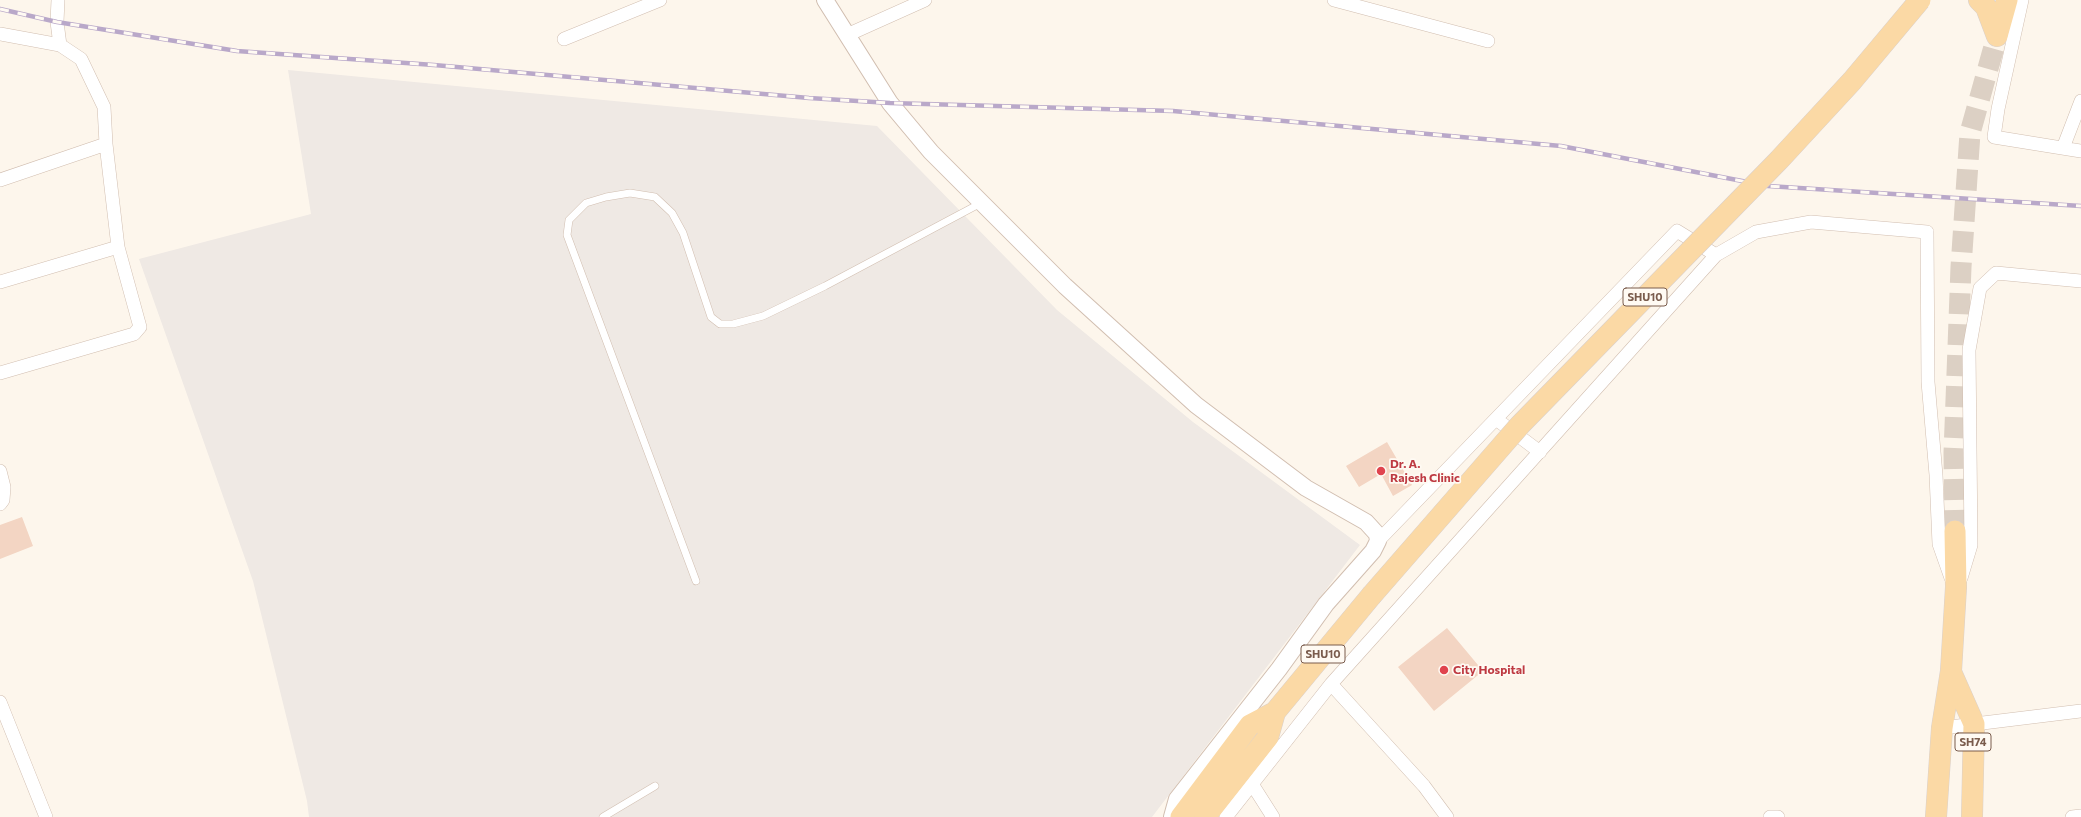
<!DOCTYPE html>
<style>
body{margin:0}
canvas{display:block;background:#fdf6ec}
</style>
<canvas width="2081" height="817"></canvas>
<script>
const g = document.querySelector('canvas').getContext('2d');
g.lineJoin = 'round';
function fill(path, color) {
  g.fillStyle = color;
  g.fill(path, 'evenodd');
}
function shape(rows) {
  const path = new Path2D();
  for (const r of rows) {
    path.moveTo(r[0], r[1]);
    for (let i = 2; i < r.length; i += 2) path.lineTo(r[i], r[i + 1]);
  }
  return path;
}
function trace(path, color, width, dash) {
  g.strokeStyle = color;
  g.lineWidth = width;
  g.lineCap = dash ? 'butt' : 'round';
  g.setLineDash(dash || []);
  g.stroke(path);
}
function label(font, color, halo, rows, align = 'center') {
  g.font = font + ' Commissioner,sans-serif';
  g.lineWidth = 3.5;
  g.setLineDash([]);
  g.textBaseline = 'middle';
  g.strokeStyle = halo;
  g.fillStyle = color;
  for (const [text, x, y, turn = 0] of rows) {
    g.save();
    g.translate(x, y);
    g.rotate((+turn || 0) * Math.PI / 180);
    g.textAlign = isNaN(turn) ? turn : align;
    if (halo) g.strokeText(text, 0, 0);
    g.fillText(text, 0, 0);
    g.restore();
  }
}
fill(shape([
 [288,70,877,126,1057,310,1193,422,1360,545,1152,817,309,817,307,801,253,581,139,259,311,214]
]), '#efe9e4');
fill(shape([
 [1387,442,1412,485,1393,496,1381,474,1359,487,1346,466],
 [22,517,33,546,0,559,0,525],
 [1447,628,1483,671,1434,711,1398,667]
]), '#f3d5c3');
trace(shape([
 [1955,531,1954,453,1961,267,1970,133,1997,36]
]), '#dcd0c4', 21, [21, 10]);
const service = shape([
 [696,581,567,235,569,220,586,203,606,197,630,193,655,197,672,213,683,233,711,317,720,324,733,324,763,316,825,286,981,203],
 [603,817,655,786]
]);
const minor = shape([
 [1334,0,1488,41],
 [2022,0,1998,109,1994,137,2081,151],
 [0,34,60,45],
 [847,35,925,0],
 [564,39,660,0],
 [2063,148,2081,101],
 [0,180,106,144,104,107,81,59,60,45,57,22,58,0],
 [1716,255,1756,232,1811,222,1927,232,1928,382,1936,475,1939,544,1951,578],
 [0,282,118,247],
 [0,373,134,334,140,327,118,247,106,144],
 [1496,419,1540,452],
 [0,471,4,487,3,500,0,504],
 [1961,578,1971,545,1969,350,1980,288,1996,273,2081,281],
 [1331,684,1716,255,1677,231,1378,541],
 [0,702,46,817],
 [1942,728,2081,711],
 [1252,784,1273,817],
 [1226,817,1331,684,1424,786,1447,817],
 [1770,817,1778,817],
 [2072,817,2081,816]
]);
const tertiary = shape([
 [825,0,890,103,931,152,1065,286,1196,405,1306,488,1366,522,1377,534,1378,541,1373,551,1326,604,1279,669,1177,799,1172,817]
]);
const primary = shape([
 [1979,0,1986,7,1997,36],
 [1997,36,2007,0],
 [1951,672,1974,724,1972,817],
 [1181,817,1250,725,1275,712,1371,596],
 [1205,817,1268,737,1275,712],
 [1936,817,1942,728,1951,671,1956,587,1955,531]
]);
trace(service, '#d1beb0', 8);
trace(minor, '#d1beb0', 14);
trace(tertiary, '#d1beb0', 18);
trace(primary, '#dad1cd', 22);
trace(service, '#fff', 7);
trace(minor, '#fff', 13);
trace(tertiary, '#fff', 16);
trace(primary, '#fbd9a5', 21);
const rail = shape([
 [0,9,57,22,237,51,434,65,809,98,890,103,1173,111,1561,146,1768,186,2081,206]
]);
trace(rail, '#b9a8c9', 4.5);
trace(rail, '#fffaf3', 3, [9]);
const primaryBridge = shape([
 [1371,596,1520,425,1779,160,1852,81,1920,0]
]);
trace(primaryBridge, '#dad1cd', 22, []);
trace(primaryBridge, '#fbd9a5', 21);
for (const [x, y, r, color] of [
 [1381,471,5,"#e0444e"],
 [1444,670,5,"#e0444e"]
]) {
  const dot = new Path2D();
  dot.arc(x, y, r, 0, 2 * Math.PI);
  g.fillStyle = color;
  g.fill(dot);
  trace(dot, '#fffaf3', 1.5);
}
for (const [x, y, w] of [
 [1645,297,44],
 [1323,654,44],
 [1973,742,36]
]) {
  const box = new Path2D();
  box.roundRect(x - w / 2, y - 9, w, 18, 3);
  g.fillStyle = '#fffaf3';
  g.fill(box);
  trace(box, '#7a5c4d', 1);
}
label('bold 11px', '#7a5c4d', null, [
 ["SHU10",1645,297],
 ["SHU10",1323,654],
 ["SH74",1973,742]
]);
label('bold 12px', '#be3a42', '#fffaf3', [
 ["Dr. A.",1390,464],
 ["Rajesh Clinic",1390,478],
 ["City Hospital",1453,670]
], 'left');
</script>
